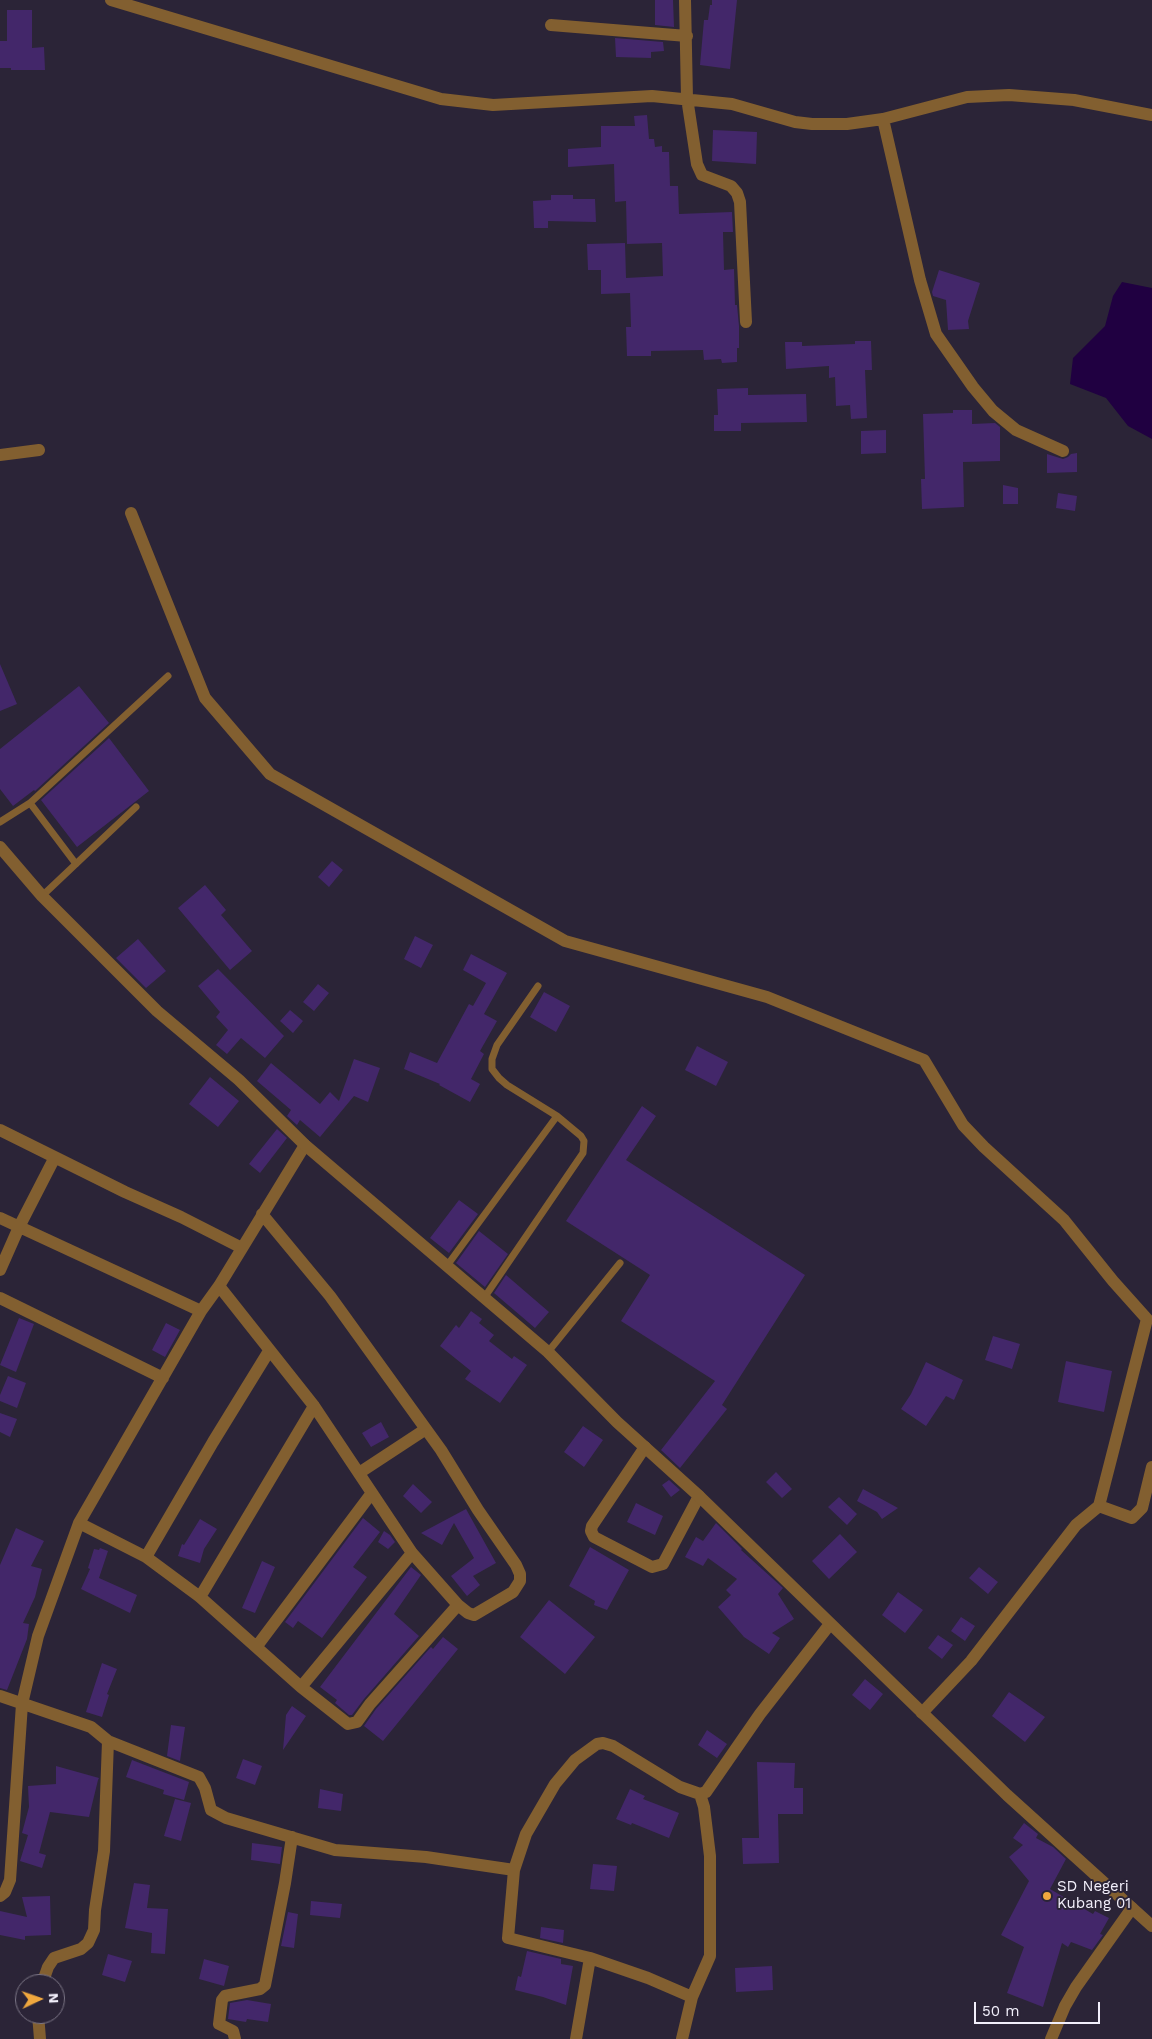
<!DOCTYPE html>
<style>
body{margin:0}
#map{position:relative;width:1152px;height:2039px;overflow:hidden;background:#2b2437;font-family:"Work Sans",sans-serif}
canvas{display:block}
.north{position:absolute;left:15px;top:1974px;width:50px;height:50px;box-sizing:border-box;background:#2b2437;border:1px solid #7b7585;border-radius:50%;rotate:87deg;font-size:14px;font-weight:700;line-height:20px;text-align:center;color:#f2effb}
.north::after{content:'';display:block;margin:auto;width:18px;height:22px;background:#efa73e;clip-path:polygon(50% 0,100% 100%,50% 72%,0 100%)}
.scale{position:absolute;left:974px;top:2002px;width:126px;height:22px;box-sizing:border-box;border:2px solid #f2effb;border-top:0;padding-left:6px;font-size:15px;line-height:18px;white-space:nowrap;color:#f2effb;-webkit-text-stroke:4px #2b2437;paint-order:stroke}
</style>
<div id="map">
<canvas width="1152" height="2039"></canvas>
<div class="north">N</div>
<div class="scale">50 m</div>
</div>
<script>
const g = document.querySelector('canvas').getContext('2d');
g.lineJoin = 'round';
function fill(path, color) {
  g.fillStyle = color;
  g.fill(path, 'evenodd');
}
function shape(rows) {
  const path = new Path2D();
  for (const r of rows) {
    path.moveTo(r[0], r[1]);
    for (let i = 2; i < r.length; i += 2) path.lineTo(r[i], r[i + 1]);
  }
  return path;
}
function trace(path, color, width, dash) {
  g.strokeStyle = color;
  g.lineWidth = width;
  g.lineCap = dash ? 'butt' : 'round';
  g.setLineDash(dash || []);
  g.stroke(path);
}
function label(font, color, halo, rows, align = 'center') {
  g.font = font + ' "Work Sans",sans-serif';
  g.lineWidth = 4;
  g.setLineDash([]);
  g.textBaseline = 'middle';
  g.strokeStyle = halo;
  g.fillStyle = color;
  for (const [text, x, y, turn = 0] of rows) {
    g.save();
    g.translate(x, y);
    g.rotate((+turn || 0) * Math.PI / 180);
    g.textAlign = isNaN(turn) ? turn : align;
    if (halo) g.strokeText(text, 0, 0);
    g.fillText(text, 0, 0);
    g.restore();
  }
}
fill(shape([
 [1122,282,1152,288,1152,439,1128,426,1106,398,1070,384,1073,358,1105,326,1113,296]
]), '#200041');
fill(shape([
 [655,0,673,0,674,27,655,25],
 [712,0,737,0,730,69,700,65,704,20,708,20,710,5,712,5],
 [7,10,32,10,32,48,44,47,45,70,11,70,11,68,0,68,0,41,7,41],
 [615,38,663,42,664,51,651,52,651,58,616,57],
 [647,115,649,139,654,139,655,147,662,146,662,152,669,152,670,186,678,186,679,214,732,212,733,232,723,232,724,270,734,269,735,305,737,305,739,326,739,348,737,348,737,362,722,363,721,359,704,360,703,350,651,351,651,356,627,356,626,327,631,327,630,293,601,294,601,270,588,270,587,244,625,243,626,278,663,276,662,243,627,244,626,201,615,202,614,164,568,167,568,149,601,147,601,126,635,126,634,116],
 [713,130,757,132,756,164,712,161],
 [551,195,573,195,573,199,595,199,596,222,548,221,548,228,534,228,533,201,551,200],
 [939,270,980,283,968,321,969,329,948,330,946,300,933,296,932,292],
 [855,341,871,341,872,370,865,370,867,418,851,419,850,405,836,406,835,377,829,378,829,366,786,369,785,342,802,342,802,346,855,344],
 [748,388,748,395,806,394,807,422,741,423,741,431,714,431,714,415,718,415,717,389],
 [953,410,972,410,972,424,995,423,1000,427,1000,461,963,462,964,507,922,509,921,479,925,479,923,414,953,413],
 [886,430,886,453,861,454,861,431],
 [1077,453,1077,472,1047,473,1047,454,1063,459,1068,457,1071,454],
 [1003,485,1018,488,1018,504,1003,504],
 [1058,493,1077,496,1075,511,1056,508],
 [0,664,17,704,0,711],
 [79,686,109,723,35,791,34,790,13,806,0,789,0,749],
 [109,738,149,791,77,847,41,800],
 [332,861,343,870,329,887,318,877],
 [205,885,226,910,221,915,252,951,230,970,178,908],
 [415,936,433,945,421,968,404,959],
 [138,939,166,971,146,988,116,958],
 [471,954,507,973,484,1014,497,1021,480,1051,484,1054,471,1079,480,1084,470,1102,439,1085,440,1084,404,1069,410,1052,437,1063,469,1004,473,1006,486,983,463,970],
 [218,969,284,1036,265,1058,241,1038,227,1054,216,1045,228,1030,216,1017,220,1012,198,986],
 [318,984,329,993,314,1011,303,1002],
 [544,992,570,1006,556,1032,530,1017],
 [290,1010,303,1021,293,1033,280,1021],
 [697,1046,728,1062,716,1086,685,1070],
 [354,1059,380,1068,368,1102,354,1096,320,1137,300,1120,297,1125,287,1116,291,1110,257,1081,271,1063,320,1104,330,1092,339,1101],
 [210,1077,239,1101,218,1127,189,1104],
 [642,1106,656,1116,626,1160,805,1275,722,1405,727,1409,680,1468,661,1450,715,1381,621,1321,650,1275,566,1221],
 [277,1129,287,1138,260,1173,249,1164],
 [459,1200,478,1214,449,1253,430,1238],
 [479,1231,508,1254,485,1287,456,1263],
 [506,1275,549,1312,535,1328,494,1293],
 [471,1311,482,1319,479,1323,494,1335,489,1341,512,1359,514,1356,527,1365,500,1403,465,1379,471,1371,440,1346,456,1325,459,1328],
 [19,1318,34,1324,16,1372,0,1365],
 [166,1323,180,1330,165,1357,152,1350],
 [993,1336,1020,1344,1012,1369,985,1360],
 [1066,1361,1112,1371,1104,1412,1058,1402],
 [926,1362,963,1380,954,1400,946,1396,926,1426,901,1409,911,1394],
 [8,1376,26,1383,17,1408,0,1401,0,1395],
 [0,1413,17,1419,10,1437,0,1432],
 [381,1422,389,1437,371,1447,362,1433],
 [583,1426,603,1440,584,1467,564,1452],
 [776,1472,792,1489,782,1498,766,1482],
 [669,1480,680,1490,671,1497,662,1485],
 [413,1484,432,1502,421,1513,403,1496],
 [863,1489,898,1508,882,1519,877,1512,857,1501],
 [839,1497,857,1514,847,1525,828,1507],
 [636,1503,663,1516,655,1535,627,1522],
 [466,1509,496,1563,473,1576,480,1585,467,1596,451,1576,474,1558,454,1523,442,1545,421,1533],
 [363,1518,380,1532,353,1567,367,1577,322,1638,298,1621,293,1628,285,1622],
 [200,1519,217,1529,204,1549,200,1563,178,1556,182,1544,184,1545],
 [716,1523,742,1549,741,1550,783,1588,778,1594,794,1619,772,1633,780,1638,769,1654,744,1637,718,1607,731,1595,726,1590,737,1579,708,1558,703,1566,685,1557,696,1537,703,1541],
 [16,1528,44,1541,31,1566,42,1569,35,1597,23,1623,29,1624,27,1639,7,1690,0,1688,0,1565],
 [384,1531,390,1535,395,1542,388,1549,378,1542],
 [840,1534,857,1552,829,1579,812,1561],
 [590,1547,629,1570,607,1610,594,1605,595,1601,569,1586],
 [100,1548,108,1551,99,1578,137,1595,130,1613,81,1589,90,1569,88,1568,94,1549,99,1550],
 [262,1561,275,1567,255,1613,242,1608],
 [411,1567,421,1575,394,1614,419,1636,364,1699,352,1715,349,1715,335,1703,337,1700,320,1687],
 [979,1567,998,1582,988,1594,969,1578],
 [898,1592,923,1610,905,1633,882,1615],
 [549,1600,595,1637,565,1674,520,1637],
 [961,1617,975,1626,965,1641,951,1631],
 [938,1635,953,1645,942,1659,928,1648],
 [443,1637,458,1649,383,1741,364,1726,376,1709,431,1647,433,1649],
 [102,1663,117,1669,107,1694,109,1695,102,1717,86,1712],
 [865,1679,883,1694,870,1710,852,1695],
 [1009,1692,1045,1717,1025,1742,992,1716],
 [292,1706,306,1716,283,1750,286,1715],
 [171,1725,185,1727,180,1761,167,1756],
 [707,1730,727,1744,717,1758,698,1745],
 [243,1759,262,1766,255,1785,236,1778],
 [132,1760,189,1782,184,1800,163,1794,164,1790,126,1777],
 [757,1762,795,1763,794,1788,803,1788,803,1814,778,1814,779,1863,743,1864,742,1838,759,1838],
 [56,1766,99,1778,98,1780,89,1817,50,1812,39,1853,46,1855,42,1868,20,1861,28,1835,22,1833,29,1807,28,1786,56,1784],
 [320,1789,343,1794,341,1811,318,1808],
 [630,1789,645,1796,643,1799,679,1813,669,1838,632,1823,631,1825,616,1819],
 [175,1799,191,1803,181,1841,164,1836],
 [1024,1823,1038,1834,1036,1838,1053,1847,1066,1859,1050,1889,1093,1914,1095,1911,1109,1918,1100,1934,1103,1935,1092,1950,1071,1942,1068,1947,1062,1943,1043,2007,1007,1993,1024,1947,1001,1935,1029,1881,1009,1857,1023,1845,1013,1838],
 [252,1843,282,1847,280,1864,251,1860],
 [593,1864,617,1866,614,1891,590,1889],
 [134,1883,150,1885,147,1908,168,1909,165,1954,151,1953,152,1933,125,1928],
 [50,1896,51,1935,25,1936,25,1940,0,1935,0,1911,27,1917,22,1897],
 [311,1901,342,1904,340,1918,310,1915],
 [288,1912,298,1914,294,1948,281,1946],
 [541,1927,564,1930,563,1943,540,1938],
 [527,1951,561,1959,561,1964,573,1966,566,2005,543,1997,515,1990,518,1976,521,1977],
 [108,1954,132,1961,125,1982,102,1975],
 [204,1959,229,1966,224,1986,199,1979],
 [772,1966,773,1990,736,1992,735,1968],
 [247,2000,271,2004,268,2022,247,2019,246,2022,228,2019,230,2003]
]), '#43276a');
trace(shape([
 [30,803,76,864],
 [0,822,30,803,168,676],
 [42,896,136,807],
 [446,1267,557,1116],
 [484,1298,583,1153,584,1141,581,1136,557,1116,507,1085,499,1078,492,1069,492,1059,497,1045,538,986],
 [548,1352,620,1263]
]), '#825f30', 7);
trace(shape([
 [111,0,441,99,493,105,652,96,732,104,795,122,812,124,847,124,883,119,967,97,1009,95,1074,100,1152,115],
 [685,0,687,98,697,164,702,175,731,186,737,193,740,202,746,322],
 [551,25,687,36],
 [883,119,920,280,936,334,973,387,993,411,1016,430,1063,451],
 [0,455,39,450],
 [131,513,205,698,270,774,565,941,767,997,924,1060,963,1125,984,1147,1064,1220,1113,1281,1147,1319,1099,1506,1076,1525,971,1661,922,1713],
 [0,1130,125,1192,181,1217,242,1248],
 [0,1218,201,1311],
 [0,1270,19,1227,55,1157],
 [219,1286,314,1406,412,1553,458,1605,468,1613,474,1615,513,1592,520,1581,520,1574,516,1565,478,1510,441,1450,330,1296,262,1214],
 [0,1298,163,1378],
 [645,1447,592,1526,591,1531,594,1537,652,1567,663,1564,699,1496],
 [359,1473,426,1429],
 [1099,1506,1132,1518,1142,1508,1152,1467],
 [79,1523,146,1557,200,1597,301,1687,348,1724,357,1722,370,1704,458,1605],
 [146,1557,213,1442,269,1351],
 [200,1597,314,1406],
 [257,1646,371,1494],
 [301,1687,412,1553],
 [0,1696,91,1727,108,1741,104,1851,95,1910,94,1930,88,1943,81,1949,54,1958,48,1967,42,1984],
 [108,1741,199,1777,205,1788,211,1810,226,1818,335,1850,426,1857,514,1870,526,1834,555,1784,575,1760,597,1744,603,1743,613,1746,680,1787,700,1794,706,1792,760,1714,830,1624],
 [514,1870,508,1938,590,1958,648,1978,692,1997],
 [0,1896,5,1892,10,1880,22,1704,38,1636,79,1523,201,1311,219,1286,305,1145],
 [38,2014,40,2039],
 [235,2039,233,2031,219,2024,222,2000,225,1996,260,1989,265,1985,285,1883,292,1837],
 [576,2039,590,1958],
 [682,2039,692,1997,710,1956,710,1856,704,1807,700,1794],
 [1051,2039,1065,2006,1076,1987,1132,1908]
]), '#825f30', 12);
trace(shape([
 [0,847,42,896,157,1011,239,1080,305,1145,548,1352,617,1422,699,1496,1007,1795,1152,1926]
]), '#825f30', 12);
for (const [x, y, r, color] of [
 [1047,1896,5,"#efa73e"]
]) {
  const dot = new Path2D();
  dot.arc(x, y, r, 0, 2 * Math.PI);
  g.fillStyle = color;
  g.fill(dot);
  trace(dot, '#2b2437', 2);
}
label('15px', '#f2effb', '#2b2437', [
 ["SD Negeri",1057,1887],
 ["Kubang 01",1057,1904]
], 'left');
</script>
